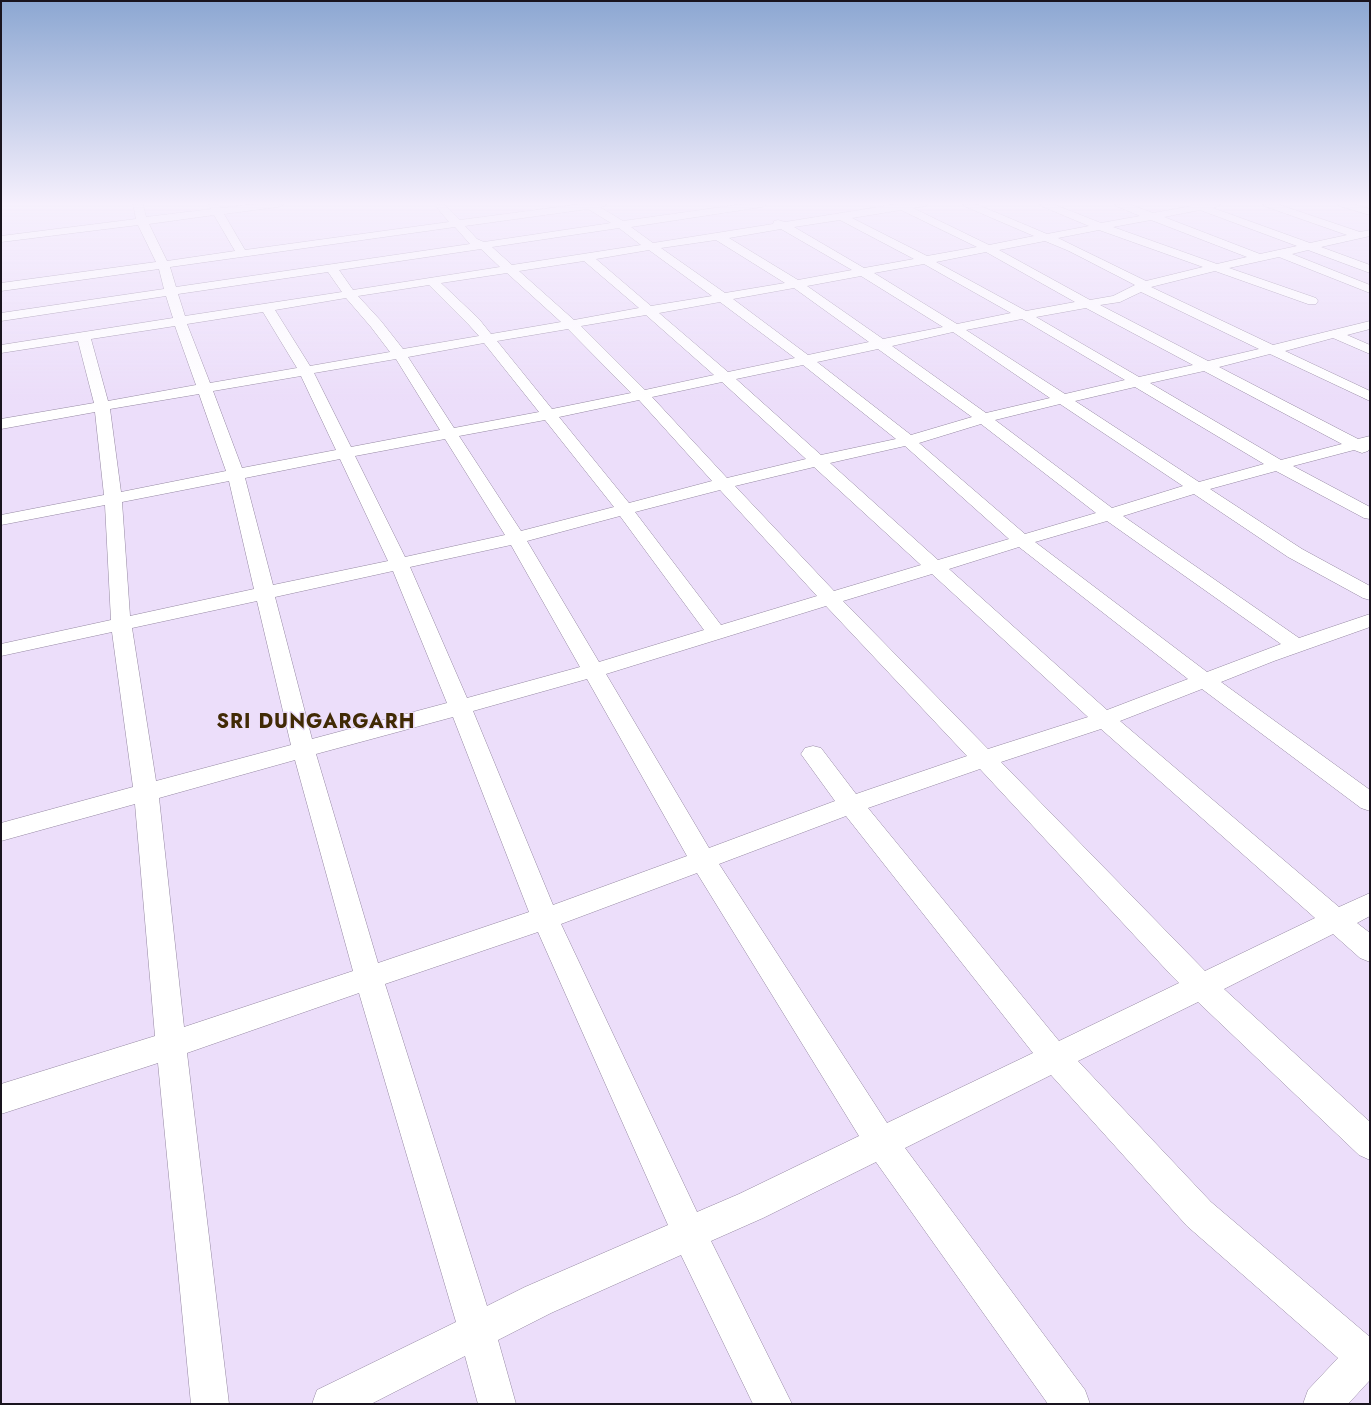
<!DOCTYPE html>
<style>
body{margin:0}
#map{position:relative;width:1371px;height:1405px;overflow:hidden;background:#ecdefa;font-family:Jost,sans-serif}
canvas{display:block}
.frame{position:absolute;inset:0;border:2px solid #19141e;pointer-events:none}
</style>
<div id="map">
<canvas width="1371" height="1405"></canvas>
<div class="frame"></div>
</div>
<script>
const g = document.querySelector('canvas').getContext('2d');
g.lineJoin = 'round';
function shape(rows) {
  const path = new Path2D();
  for (const r of rows) {
    path.moveTo(r[0], r[1]);
    for (let i = 2; i < r.length; i += 2) path.lineTo(r[i], r[i + 1]);
  }
  return path;
}
function trace(path, color, width, dash) {
  g.strokeStyle = color;
  g.lineWidth = width;
  g.lineCap = dash ? 'butt' : 'round';
  g.setLineDash(dash || []);
  g.stroke(path);
}
function fill(path, color) {
  g.fillStyle = color;
  g.fill(path, 'evenodd');
}
function label(font, color, halo, rows, align = 'center') {
  g.font = font + ' Jost,sans-serif';
  g.lineWidth = 3;
  g.setLineDash([]);
  g.textBaseline = 'middle';
  g.strokeStyle = halo;
  g.fillStyle = color;
  for (const [text, x, y, turn = 0] of rows) {
    g.save();
    g.translate(x, y);
    g.rotate((+turn || 0) * Math.PI / 180);
    g.textAlign = isNaN(turn) ? turn : align;
    if (halo) g.strokeText(text, 0, 0);
    g.fillText(text, 0, 0);
    g.restore();
  }
}
const minor = shape([
 [133,204,143,204,146,217,211,209,208,204,218,204,221,208,256,204,283,204,282,206,278,207,224,214,245,250,449,222,434,204,444,204,460,220,581,204,606,204,605,206,600,207,623,221,743,204,767,204,762,207,631,227,653,243,773,224,774,221,778,220,785,222,897,204,927,204,926,206,913,208,989,245,1034,236,964,206,963,204,976,204,1047,234,1089,226,1041,206,1040,204,1053,204,1101,223,1140,216,1116,206,1115,204,1129,204,1153,213,1191,206,1192,204,1220,204,1219,206,1213,208,1310,243,1347,235,1264,206,1263,204,1277,204,1360,232,1370,230,1370,236,1321,247,1370,265,1370,273,1308,250,1292,254,1370,285,1370,293,1279,257,1229,268,1316,298,1318,301,1316,304,1308,304,1215,271,1151,287,1273,345,1370,321,1370,329,1347,335,1370,345,1370,354,1333,338,1285,351,1370,391,1370,401,1270,354,1219,367,1358,439,1370,436,1369,446,1370,448,1368,451,1362,453,1354,450,1293,466,1370,507,1370,519,1364,518,1276,471,1210,489,1302,549,1370,586,1370,600,1363,598,1288,557,1194,494,1123,516,1299,638,1370,614,1370,627,1274,661,1221,682,1370,790,1370,811,1361,808,1202,689,1120,721,1339,907,1370,893,1370,916,1357,923,1370,933,1370,962,1360,958,1333,934,1224,989,1370,1122,1370,1160,1359,1155,1198,1002,1078,1061,1211,1202,1370,1337,1370,1380,1348,1404,1303,1404,1308,1390,1338,1358,1187,1226,1051,1075,905,1148,1085,1390,1090,1404,1048,1404,876,1162,763,1218,711,1241,792,1404,753,1404,681,1255,551,1313,498,1340,516,1404,478,1404,465,1356,371,1404,312,1404,317,1390,456,1322,359,993,187,1053,229,1404,191,1404,158,1063,1,1114,1,1084,155,1036,135,804,1,841,1,823,133,787,112,632,1,656,1,644,111,620,105,505,1,525,1,515,104,495,95,412,1,429,1,419,94,403,78,341,1,353,1,345,173,318,166,296,1,321,1,313,164,289,159,269,1,291,1,283,156,262,138,225,1,242,1,236,136,219,133,204],
 [588,209,611,223,484,242,477,239,465,226,588,209],
 [901,210,977,247,927,256,852,218,901,210],
 [1200,210,1297,246,1260,254,1164,217,1200,210],
 [214,215,235,251,167,261,149,224,214,215],
 [840,220,914,259,864,268,794,227,840,220],
 [1151,220,1247,257,1217,264,1113,227,1151,220],
 [455,227,470,244,176,287,170,267,455,227],
 [619,228,641,245,512,265,492,247,619,228],
 [781,229,852,270,798,280,729,238,781,229],
 [1099,230,1203,267,1146,281,1058,238,1099,230],
 [716,240,785,283,725,293,661,248,716,240],
 [1045,241,1069,251,1135,285,1113,296,1090,300,999,250,1045,241],
 [481,249,500,267,353,290,339,270,481,249],
 [649,250,712,296,651,306,596,259,649,250],
 [986,252,1075,302,1026,311,936,262,986,252],
 [584,261,639,308,574,320,519,271,584,261],
 [924,264,1011,313,957,324,874,273,924,264],
 [328,272,342,292,185,316,178,294,328,272],
 [507,273,561,322,491,334,479,319,441,283,507,273],
 [861,276,943,327,883,339,807,286,861,276],
 [429,285,469,325,479,336,403,349,381,321,358,296,429,285],
 [794,288,869,342,808,355,733,299,794,288],
 [1141,292,1259,349,1208,361,1100,305,1120,302,1141,292],
 [346,298,371,327,390,352,310,366,275,310,346,298],
 [720,302,795,358,728,372,659,313,720,302],
 [1086,308,1193,365,1139,377,1036,317,1086,308],
 [263,312,297,368,210,383,187,324,263,312],
 [646,315,714,375,645,390,581,326,646,315],
 [1022,319,1125,380,1065,394,966,330,1022,319],
 [175,326,196,385,108,401,91,339,175,326],
 [568,329,631,393,552,409,497,341,568,329],
 [953,332,1050,398,986,413,892,346,953,332],
 [484,343,539,412,454,428,408,357,484,343],
 [878,349,972,417,911,435,817,362,878,349],
 [396,359,440,430,351,447,314,373,396,359],
 [803,365,896,439,821,455,736,379,803,365],
 [1204,371,1342,444,1281,460,1150,383,1204,371],
 [301,376,336,450,242,468,213,391,301,376],
 [722,382,806,459,727,478,652,397,722,382],
 [1135,387,1264,464,1199,482,1075,401,1135,387],
 [199,394,226,471,121,492,110,409,199,394],
 [639,400,712,481,629,503,559,417,639,400],
 [1060,404,1183,486,1112,508,995,420,1060,404],
 [545,420,614,507,521,531,459,436,545,420],
 [981,424,1096,513,1025,534,919,443,981,424],
 [445,439,505,535,405,557,355,456,445,439],
 [905,446,1009,539,938,560,830,463,905,446],
 [340,459,388,561,273,585,245,478,340,459],
 [814,467,921,565,834,591,735,486,814,467],
 [229,481,254,589,130,616,122,502,229,481],
 [720,490,817,596,721,625,635,512,720,490],
 [620,516,704,630,599,662,527,541,620,516],
 [1107,521,1281,644,1207,672,1035,542,1107,521],
 [511,545,580,667,467,698,410,567,511,545],
 [1019,547,1188,679,1107,710,949,569,1019,547],
 [393,571,447,703,312,739,275,597,393,571],
 [932,574,1088,717,988,749,843,601,932,574],
 [257,601,291,745,156,781,132,628,257,601],
 [826,606,967,756,856,794,821,748,813,746,805,748,801,754,835,801,709,848,606,674,826,606],
 [587,679,687,856,553,905,473,711,587,679],
 [453,717,529,912,378,963,316,754,453,717],
 [1101,729,1315,918,1205,971,1001,762,1101,729],
 [295,760,353,971,184,1027,159,798,295,760],
 [980,769,1171,975,1179,983,1059,1041,868,808,980,769],
 [846,816,1033,1053,887,1123,719,864,846,816],
 [697,873,859,1136,739,1194,697,1212,561,924,697,873],
 [538,932,668,1225,525,1287,487,1306,385,984,538,932],
 [1338,204,1353,204,1370,209,1370,215,1339,206,1338,204]
]);
trace(minor, '#9588a2', 1);
fill(minor, '#fff');
const sky = g.createLinearGradient(0, 0, 0, 400);
sky.addColorStop(0, '#8ca7d2');
sky.addColorStop(0.51, '#f6f0fd');
sky.addColorStop(1, '#f6f0fd00');
g.fillStyle = sky;
g.fillRect(0, 0, 1371, 400);
g.letterSpacing = '1px';
label('bold 20px', '#412a05', '#ecdefa', [
 ["SRI DUNGARGARH",316,723]
]);
g.letterSpacing = '0px';
</script>
